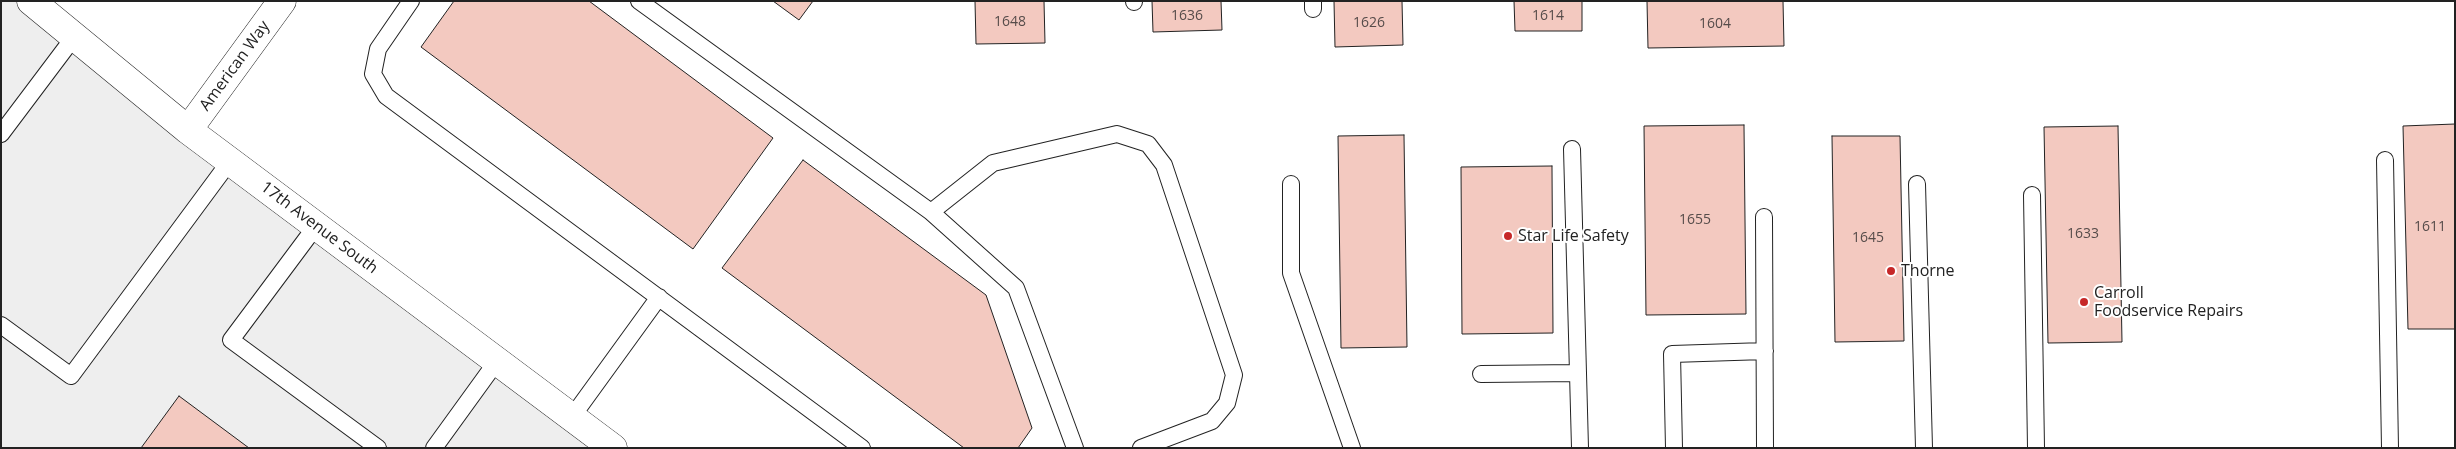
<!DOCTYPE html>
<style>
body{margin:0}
#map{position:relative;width:2456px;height:449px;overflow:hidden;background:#fff;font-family:"Open Sans",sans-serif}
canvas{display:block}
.frame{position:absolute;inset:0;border:2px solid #222;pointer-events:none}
</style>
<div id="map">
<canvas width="2456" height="449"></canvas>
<div class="frame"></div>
</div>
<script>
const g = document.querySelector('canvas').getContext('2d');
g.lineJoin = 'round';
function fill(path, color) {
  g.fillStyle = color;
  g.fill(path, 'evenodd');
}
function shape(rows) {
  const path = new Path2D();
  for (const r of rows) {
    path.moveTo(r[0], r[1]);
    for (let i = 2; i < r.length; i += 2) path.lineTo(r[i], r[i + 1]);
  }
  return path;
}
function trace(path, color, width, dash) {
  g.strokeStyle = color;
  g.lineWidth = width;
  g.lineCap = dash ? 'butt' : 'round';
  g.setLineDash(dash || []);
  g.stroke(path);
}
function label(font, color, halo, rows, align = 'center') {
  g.font = font + ' "Open Sans",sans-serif';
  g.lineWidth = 4;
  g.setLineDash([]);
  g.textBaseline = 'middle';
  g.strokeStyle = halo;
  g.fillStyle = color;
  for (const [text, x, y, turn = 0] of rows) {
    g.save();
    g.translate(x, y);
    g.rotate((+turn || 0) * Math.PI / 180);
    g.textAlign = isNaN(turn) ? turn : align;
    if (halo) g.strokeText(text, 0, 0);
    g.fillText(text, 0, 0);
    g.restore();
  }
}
const green = shape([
 [1,1,31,1,613,448,1,448,1,1]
]);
fill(green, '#eee');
trace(green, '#6f6f6f', 1);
const building = shape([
 [454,1,589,1,773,138,693,249,421,47,454,1],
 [773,1,813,1,799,20,773,1],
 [975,1,1044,1,1045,43,976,44,975,1],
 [1152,1,1221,1,1222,30,1153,32,1152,1],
 [1334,1,1402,1,1403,45,1335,47,1334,1],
 [1514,1,1582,1,1582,31,1515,31,1514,1],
 [1647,1,1783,1,1784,46,1648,48,1647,1],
 [2455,124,2455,329,2408,329,2403,126,2455,124],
 [1744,125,1746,314,1646,315,1644,126,1744,125],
 [2118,126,2122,342,2048,343,2044,127,2118,126],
 [1404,135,1407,347,1341,348,1338,136,1404,135],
 [1832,136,1900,136,1904,341,1835,342,1832,136],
 [803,160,986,295,1032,428,1018,448,964,448,722,268,803,160],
 [1552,166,1553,333,1462,334,1461,167,1552,166],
 [179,396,249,448,141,448,179,396]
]);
fill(building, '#f3c9c0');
trace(building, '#222', 1);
const lane = shape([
 [411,1,378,49,373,74,386,96,862,448],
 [639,1,931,212,1016,288,1075,448],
 [1313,1,1313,9],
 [1134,2,1134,1],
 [1,134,74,37],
 [1572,149,1580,448],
 [2385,160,2390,448],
 [1291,184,1291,273,1352,448],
 [1917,184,1924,448],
 [2032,195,2036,448],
 [931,212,993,163,1117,134,1148,144,1164,165,1234,375,1227,403,1212,421,1141,448],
 [1764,217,1765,448],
 [316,226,231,340,378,448],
 [1,325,71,376,230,161],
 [1481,374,1578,373],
 [572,417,659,297],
 [434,448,497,361],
 [1674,448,1672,354,1765,351]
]);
const street = shape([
 [31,1,188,130,613,448],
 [188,130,282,1]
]);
trace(lane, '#222', 18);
trace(street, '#222', 29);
trace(lane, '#fff', 16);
trace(street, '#fff', 28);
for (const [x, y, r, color] of [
 [1508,236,5,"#c62828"],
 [1891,271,5,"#c62828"],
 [2084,302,5,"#c62828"]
]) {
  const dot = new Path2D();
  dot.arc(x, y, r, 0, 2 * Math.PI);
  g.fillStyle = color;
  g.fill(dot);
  trace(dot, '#fff', 2);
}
label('14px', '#564c4a', null, [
 ["1636",1187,16],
 ["1614",1548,16],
 ["1648",1010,22],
 ["1626",1369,23],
 ["1604",1715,24],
 ["1655",1695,220],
 ["1611",2430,227],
 ["1633",2083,234],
 ["1645",1868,238]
]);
label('16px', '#222', '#fff', [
 ["American Way",235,66,-54],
 ["17th Avenue South",319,228,37]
]);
label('16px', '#222', '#fff', [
 ["Star Life Safety",1518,236],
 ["Thorne",1901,271],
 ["Carroll",2094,293],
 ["Foodservice Repairs",2094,311]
], 'left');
</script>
